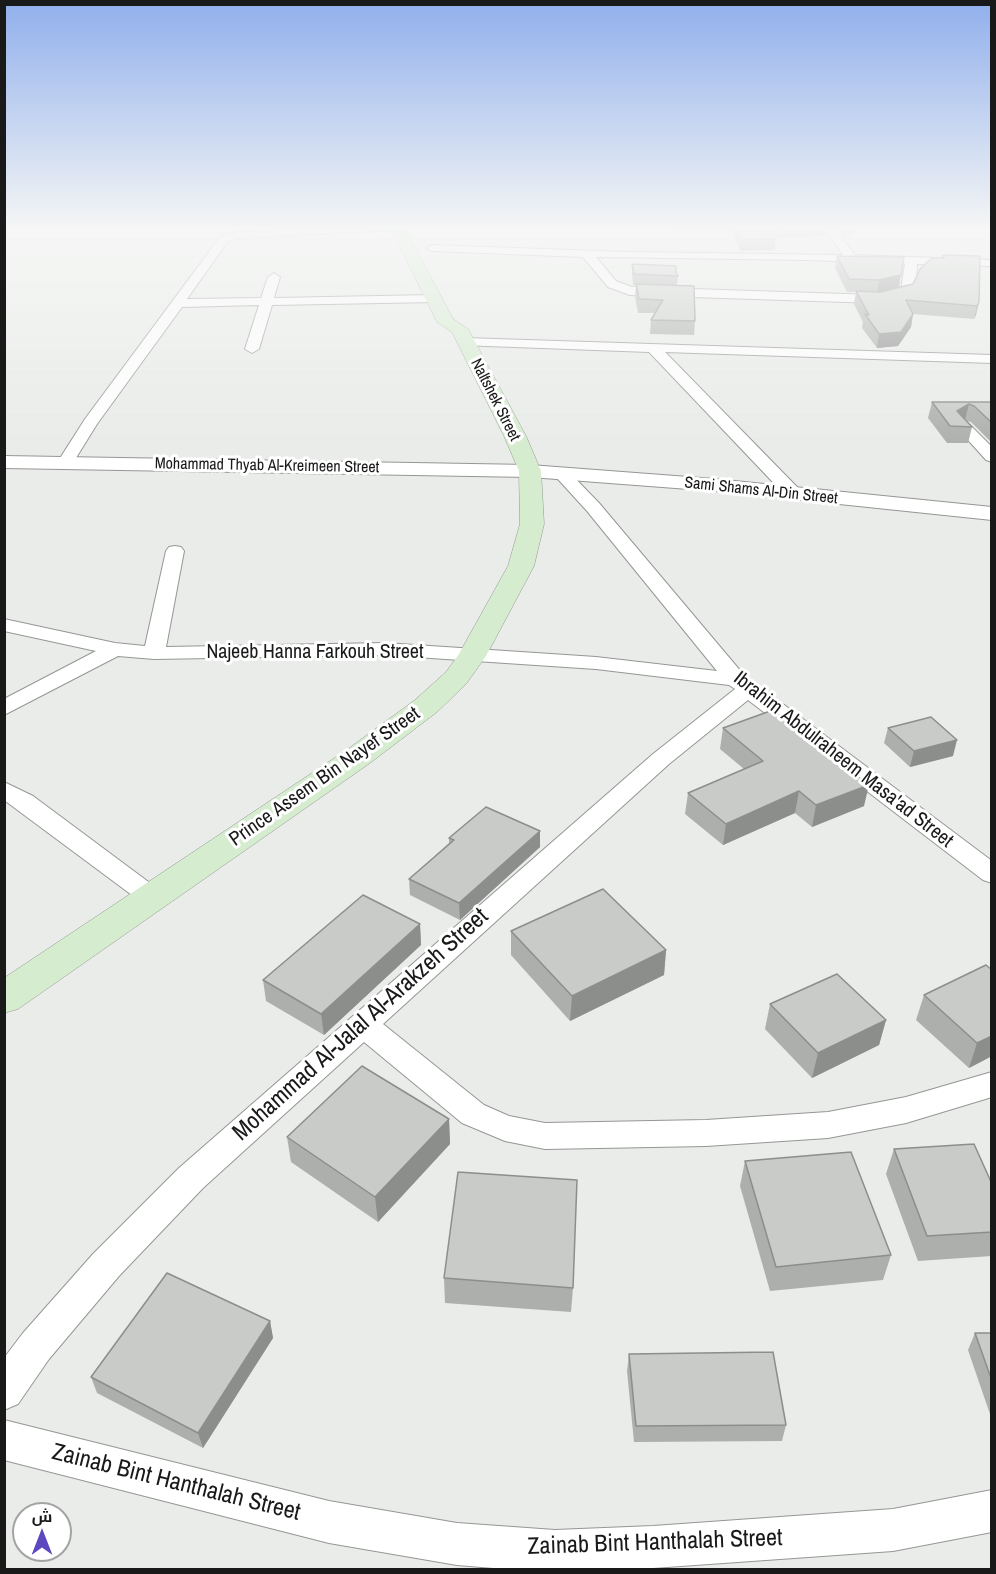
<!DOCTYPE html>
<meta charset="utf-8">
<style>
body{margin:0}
#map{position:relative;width:996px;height:1574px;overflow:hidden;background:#e9ece9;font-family:"Archivo Narrow",Cairo,sans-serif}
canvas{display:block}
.frame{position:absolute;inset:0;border:6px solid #181918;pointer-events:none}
.north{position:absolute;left:12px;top:1502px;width:60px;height:60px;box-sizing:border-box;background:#fff;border:2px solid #a3a3a3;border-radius:50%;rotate:0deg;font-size:16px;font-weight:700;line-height:24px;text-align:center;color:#181918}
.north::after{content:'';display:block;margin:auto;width:21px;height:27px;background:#5e48c0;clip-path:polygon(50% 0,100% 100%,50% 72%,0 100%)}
</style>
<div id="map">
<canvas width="996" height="1574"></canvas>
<div class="frame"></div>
<div class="north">ش</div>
</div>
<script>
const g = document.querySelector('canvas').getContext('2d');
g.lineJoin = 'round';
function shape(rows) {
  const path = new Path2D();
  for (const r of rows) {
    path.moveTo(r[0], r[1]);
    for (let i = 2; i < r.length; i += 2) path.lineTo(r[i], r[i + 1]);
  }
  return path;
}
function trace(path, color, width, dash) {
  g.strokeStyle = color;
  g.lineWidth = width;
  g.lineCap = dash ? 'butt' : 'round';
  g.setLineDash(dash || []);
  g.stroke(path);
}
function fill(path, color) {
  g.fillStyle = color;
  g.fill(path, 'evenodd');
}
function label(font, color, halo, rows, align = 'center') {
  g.font = font + ' "Archivo Narrow",sans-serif';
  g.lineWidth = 6;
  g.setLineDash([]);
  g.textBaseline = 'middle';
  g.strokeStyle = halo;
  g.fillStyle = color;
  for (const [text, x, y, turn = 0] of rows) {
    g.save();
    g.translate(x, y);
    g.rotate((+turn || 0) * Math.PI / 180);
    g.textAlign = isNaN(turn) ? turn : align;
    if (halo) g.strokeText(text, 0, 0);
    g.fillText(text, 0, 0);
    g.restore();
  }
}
const minor = shape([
 [342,227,403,227,398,230,240,238,228,241,187,299,261,298,268,277,274,273,280,277,274,298,433,295,439,299,437,302,272,305,259,349,252,353,245,349,259,305,182,307,97,424,71,466,59,466,57,463,85,419,220,237,240,232,342,227],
 [823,227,833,227,855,255,992,260,992,266,917,264,916,280,910,295,897,300,877,303,630,295,608,287,583,257,432,251,426,248,432,245,628,252,843,255,823,227],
 [596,257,809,260,905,264,901,290,877,295,632,287,616,281,596,257],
 [465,338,992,355,992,363,665,352,799,489,801,493,799,497,793,498,787,497,649,352,460,345,458,342,460,339,465,338],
 [964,422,969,424,992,447,992,462,986,460,959,430,956,427,964,422],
 [562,469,568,471,599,503,743,674,992,861,992,883,983,880,748,700,669,764,383,1024,484,1105,509,1116,545,1123,706,1120,828,1112,906,1097,992,1072,992,1097,906,1123,828,1138,706,1146,545,1149,505,1141,462,1123,364,1042,203,1188,119,1276,49,1359,18,1404,4,1410,4,1358,23,1333,93,1254,179,1168,653,754,735,689,729,685,596,669,385,655,154,659,118,656,4,715,4,699,96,651,4,631,4,619,115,643,145,646,166,551,169,547,175,546,181,547,184,551,166,647,385,643,596,657,717,671,587,511,556,477,554,474,562,469],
 [4,782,33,796,162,892,166,898,162,904,153,907,144,904,4,800,4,782],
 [4,1420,329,1501,457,1523,555,1530,653,1526,893,1509,992,1490,992,1532,893,1551,653,1568,518,1570,457,1565,329,1543,4,1460,4,1420]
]);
const tertiary = shape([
 [4,456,530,465,715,479,992,507,992,520,715,491,530,477,4,468,4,456]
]);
const secondary = shape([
 [390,227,404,227,453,319,468,329,526,436,541,471,544,524,534,566,486,656,466,684,437,712,370,763,18,1009,4,1013,4,978,348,749,415,700,446,672,459,654,508,566,520,524,519,471,504,436,452,332,437,322,390,227]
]);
trace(minor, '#959794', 2);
trace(tertiary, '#959794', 2);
trace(secondary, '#959794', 1);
fill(minor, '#fff');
fill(tertiary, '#fff');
fill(secondary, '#d5eccf');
fill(shape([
 [670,227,828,227,827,236,776,238,775,250,740,251,731,229,672,230],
 [836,227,855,227,854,235,843,236],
 [943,255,979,302,976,315,974,319,913,314,911,327,898,346,877,348,862,328,863,322,854,304,856,292,847,292,835,268,837,256,899,288,913,284,942,258],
 [632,264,676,272,678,276,677,285,695,321,694,335,650,334,651,320,655,313,638,313,635,297,636,285,633,285,632,274],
 [932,402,992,402,992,443,971,422,966,421,972,427,968,443,947,443,928,418],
 [723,728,864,806,812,827,795,813,723,845,685,814,688,793,744,769,720,749],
 [888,728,953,756,910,767,884,743],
 [449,838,540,847,460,920,410,895,409,879,449,843],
 [420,924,421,945,324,1035,266,1001,263,980],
 [511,931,666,950,664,975,570,1021,511,955],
 [924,995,992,1056,969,1068,916,1020],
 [770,1004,886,1020,879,1045,812,1078,765,1029],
 [449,1119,450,1144,378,1222,291,1162,287,1137],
 [894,1149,992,1184,992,1256,918,1261,886,1174],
 [745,1161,891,1255,883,1280,770,1291,740,1186],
 [444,1278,573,1288,571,1312,445,1303],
 [270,1321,273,1338,203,1448,97,1393,91,1377],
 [975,1333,992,1333,992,1420,968,1350],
 [629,1354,786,1425,782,1441,634,1442,627,1371]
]), '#acafac');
fill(shape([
 [901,275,899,288,877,293,879,280],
 [979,302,976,315,974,319,977,306],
 [913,314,911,327,898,346,877,348,879,334],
 [969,404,965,420,957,411],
 [957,740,953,756,910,767,914,751],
 [869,785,864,806,812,827,816,805],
 [799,791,795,813,723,845,726,824],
 [540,831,540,847,460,920,459,903],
 [420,924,421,945,324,1035,321,1014],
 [666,950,664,975,570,1021,572,996],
 [886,1020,879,1045,812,1078,818,1053],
 [992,1036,992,1056,969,1068,977,1043],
 [449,1119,450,1144,378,1222,375,1197],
 [270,1321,273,1338,203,1448,198,1433]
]), '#8c8e8c');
const building = shape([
 [736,227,816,227,776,228,776,239,741,240,736,227],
 [943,255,980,256,979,302,977,306,906,300,913,314,901,332,879,334,865,314,869,315,856,291,880,292,913,284,920,269,932,258,944,258,943,255],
 [837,256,904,257,901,275,879,280,849,279,837,256],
 [632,264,676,266,676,272,678,276,634,274,632,264],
 [636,284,694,286,695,321,651,320,663,300,639,299,636,284],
 [932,402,992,402,992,423,974,406,969,404,957,411,972,427,950,426,932,402],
 [773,710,869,785,816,805,799,791,726,824,688,793,763,761,723,728,773,710],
 [931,717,957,740,914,751,888,728,931,717],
 [486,807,540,831,459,903,409,879,454,840,449,838,486,807],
 [603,889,666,950,572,996,511,931,603,889],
 [363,895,420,924,321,1014,263,980,363,895],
 [986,965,992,970,992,1036,977,1043,924,995,986,965],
 [837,974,886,1020,818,1053,770,1004,837,974],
 [362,1066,449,1119,375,1197,287,1137,362,1066],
 [974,1144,992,1184,992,1232,927,1236,894,1149,974,1144],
 [851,1152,891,1255,776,1267,745,1161,851,1152],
 [458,1172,577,1180,573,1288,444,1278,458,1172],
 [167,1273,270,1321,198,1433,91,1377,167,1273],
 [975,1333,992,1333,992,1381,975,1333],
 [773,1352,786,1425,636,1426,629,1354,773,1352]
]);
fill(building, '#c8cbc8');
trace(building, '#8c8e8c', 1.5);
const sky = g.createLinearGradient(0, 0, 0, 447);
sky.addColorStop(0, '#90afec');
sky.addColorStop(0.51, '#f5f6f5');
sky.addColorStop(1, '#f5f6f500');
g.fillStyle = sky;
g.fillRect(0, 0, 996, 447);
label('16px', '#181918', '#fff', [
 ["Naltshek Street",495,400,63],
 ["Mohammad Thyab Al-Kreimeen Street",267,466,1],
 ["Sami Shams Al-Din Street",761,491,6]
]);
label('20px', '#181918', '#fff', [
 ["Najeeb Hanna Farkouh Street",315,653],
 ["Ibrahim Abdulraheem Masa'ad Street",843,760,38],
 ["Prince Assem Bin Nayef Street",325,777,-35]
]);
label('24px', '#181918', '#fff', [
 ["Mohammad Al-Jalal Al-Arakzeh Street",361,1025,-42],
 ["Zainab Bint Hanthalah Street",176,1483,14],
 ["Zainab Bint Hanthalah Street",655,1543,-2]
]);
</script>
